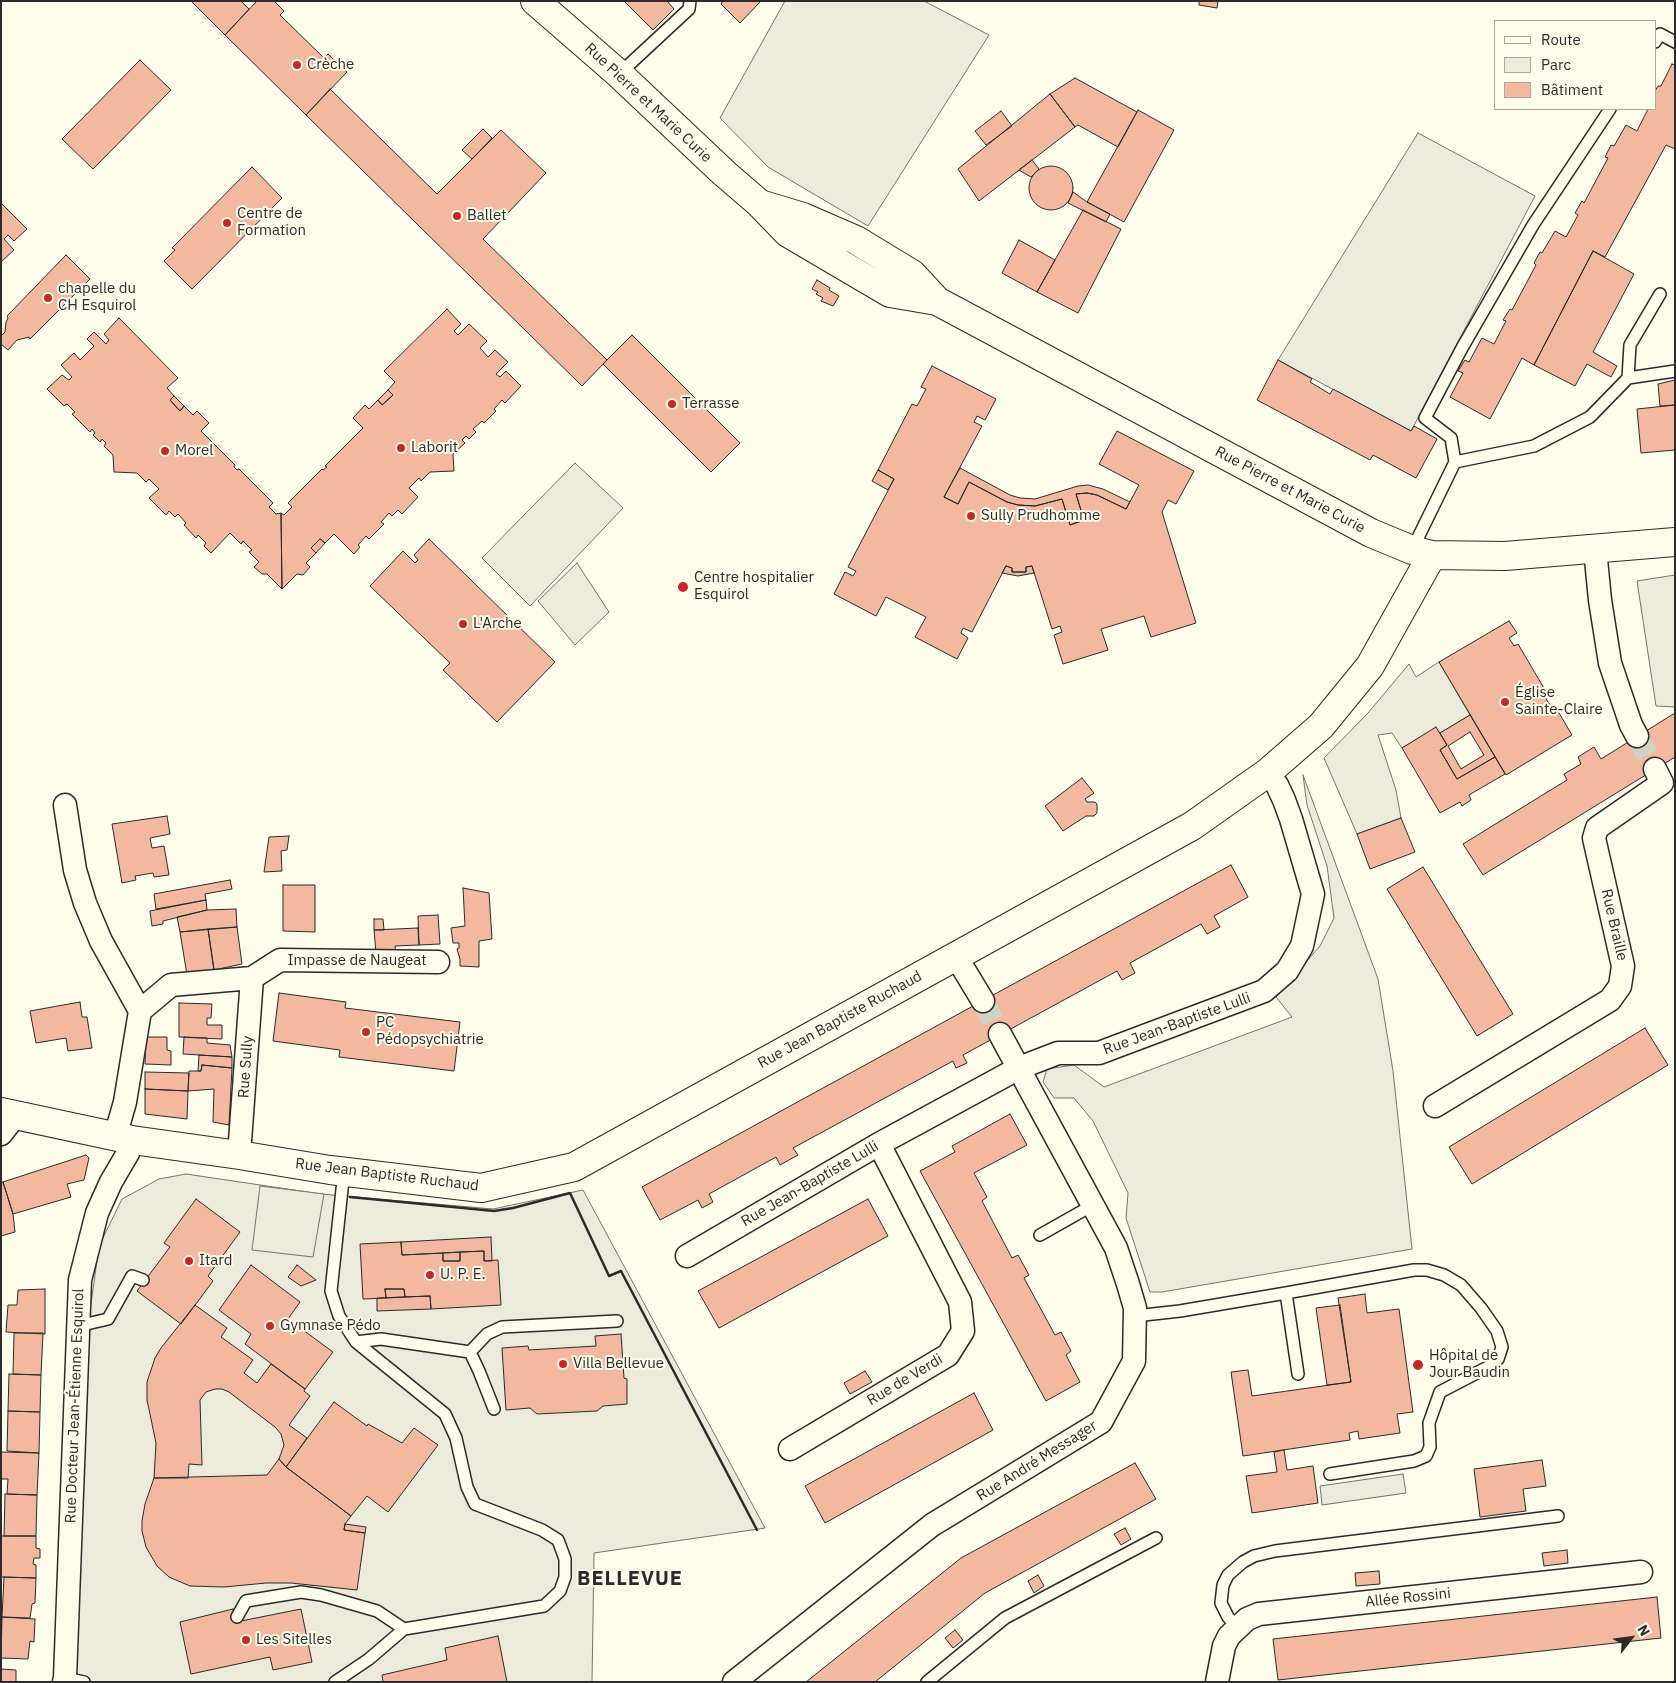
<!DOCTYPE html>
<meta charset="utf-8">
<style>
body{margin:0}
#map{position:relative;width:1676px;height:1683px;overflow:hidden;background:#fdfbea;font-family:"IBM Plex Sans",sans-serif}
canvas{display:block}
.frame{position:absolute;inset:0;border:2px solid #2b2b2b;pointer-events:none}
.legend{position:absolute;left:1494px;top:20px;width:162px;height:90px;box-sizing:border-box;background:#fdfbea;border:1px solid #a9a89e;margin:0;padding:6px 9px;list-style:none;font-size:15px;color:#2b2b2b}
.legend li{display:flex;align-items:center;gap:10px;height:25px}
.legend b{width:25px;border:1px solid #a9a89e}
.north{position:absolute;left:1606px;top:1613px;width:50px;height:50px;-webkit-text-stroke:4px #fdfbea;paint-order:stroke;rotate:60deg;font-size:14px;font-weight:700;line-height:20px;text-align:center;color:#2b2b2b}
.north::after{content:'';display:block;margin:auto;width:18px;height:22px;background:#2b2b2b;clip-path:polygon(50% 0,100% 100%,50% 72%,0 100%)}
</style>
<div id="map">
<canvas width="1676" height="1683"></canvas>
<div class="frame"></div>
<ul class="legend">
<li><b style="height:6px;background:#fdfbea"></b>Route</li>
<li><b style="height:14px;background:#ecebdb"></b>Parc</li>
<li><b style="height:14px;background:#f2b8a0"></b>Bâtiment</li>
</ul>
<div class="north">N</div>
</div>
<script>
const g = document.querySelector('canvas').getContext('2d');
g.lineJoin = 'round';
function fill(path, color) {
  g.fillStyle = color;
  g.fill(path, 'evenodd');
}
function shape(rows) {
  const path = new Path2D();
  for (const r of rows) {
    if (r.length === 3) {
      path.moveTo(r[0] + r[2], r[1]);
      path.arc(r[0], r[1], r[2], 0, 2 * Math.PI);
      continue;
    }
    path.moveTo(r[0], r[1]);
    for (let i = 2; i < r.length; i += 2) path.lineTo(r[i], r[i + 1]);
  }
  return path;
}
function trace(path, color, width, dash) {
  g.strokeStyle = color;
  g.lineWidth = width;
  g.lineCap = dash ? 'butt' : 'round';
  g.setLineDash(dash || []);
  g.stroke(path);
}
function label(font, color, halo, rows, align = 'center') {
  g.font = font + ' "IBM Plex Sans",sans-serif';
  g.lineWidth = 4;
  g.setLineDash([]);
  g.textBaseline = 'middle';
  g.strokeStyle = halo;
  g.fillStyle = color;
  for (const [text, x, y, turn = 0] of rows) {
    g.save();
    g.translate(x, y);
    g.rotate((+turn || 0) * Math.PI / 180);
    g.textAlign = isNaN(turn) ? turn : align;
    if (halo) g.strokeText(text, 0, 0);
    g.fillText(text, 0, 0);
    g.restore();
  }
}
const green = shape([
 [575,463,623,508,530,606,482,558,575,463],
 [1303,775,1378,979,1393,1071,1412,1249,1162,1292,1150,1292,1126,1218,1128,1193,1093,1121,1074,1098,1054,1098,1043,1082,1047,1069,1074,1065,1104,1087,1292,1017,1276,997,1320,946,1334,918,1327,866,1307,805,1303,775],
 [186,1174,321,1194,493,1209,583,1190,765,1528,594,1553,592,1682,73,1682,77,1641,90,1311,99,1246,122,1199,159,1179,186,1174]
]);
fill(green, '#ecebdb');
trace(green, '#74746e', 1);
const parking = shape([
 [785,1,924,1,989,35,868,226,768,167,720,118,785,1],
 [1418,133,1535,196,1411,431,1278,360,1418,133],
 [577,563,609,612,575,645,538,601,577,563],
 [1675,575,1675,707,1656,706,1637,581,1675,575],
 [1439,662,1470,715,1440,733,1436,728,1402,748,1392,733,1378,735,1396,790,1401,818,1357,834,1324,758,1368,713,1409,664,1416,677,1439,662],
 [260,1186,324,1194,313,1257,252,1250,260,1186],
 [1403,1474,1406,1493,1322,1505,1320,1486,1403,1474]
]);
fill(parking, '#eceadb');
trace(parking, '#74746e', 1);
const building = shape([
 [191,1,241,1,249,9,225,35,191,1],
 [257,1,274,1,284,11,280,15,324,58,328,54,347,72,306,115,225,35,257,1],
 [624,1,667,1,674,9,653,30,624,1],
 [723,1,761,1,740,23,721,4,723,1],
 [1199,1,1218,1,1217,8,1199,5,1199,1],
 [140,60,171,90,93,169,62,139,140,60],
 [1672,64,1675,65,1675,149,1666,145,1605,257,1593,251,1534,365,1522,358,1490,419,1450,397,1463,373,1458,371,1465,360,1469,362,1482,338,1494,344,1506,321,1503,320,1510,309,1512,310,1536,265,1534,263,1540,252,1542,253,1555,231,1566,237,1578,215,1575,213,1582,201,1584,203,1608,158,1605,157,1611,145,1614,146,1626,125,1637,131,1648,109,1655,109,1655,91,1658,86,1661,86,1672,64],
 [1075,78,1137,112,1118,147,1078,125,1075,127,1050,94,1075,78],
 [330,89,437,194,501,130,546,173,483,239,607,360,582,386,306,115,330,89],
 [1050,94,1075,127,979,201,958,169,1050,94],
 [1138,110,1174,130,1124,222,1087,202,1138,110],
 [1001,111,1012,126,986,145,975,131,1001,111],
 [483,129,492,138,472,159,462,150,483,129],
 [1032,160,1039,169,1031,177,1019,170,1032,160],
 [1051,188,22],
 [252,167,282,198,192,289,164,261,175,250,172,248,252,167],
 [1073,192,1087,202,1110,214,1106,222,1068,203,1073,192],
 [1,203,27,229,14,241,8,235,4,239,14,250,1,262,1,203],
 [1083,210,1121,229,1078,313,1037,292,1083,210],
 [1019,240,1055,260,1037,292,1002,273,1019,240],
 [1593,251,1634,274,1593,352,1617,366,1611,377,1587,364,1575,386,1534,365,1593,251],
 [66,255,90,279,30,339,29,337,17,340,8,350,1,344,1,336,5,332,6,322,8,318,7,316,66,255],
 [817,280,830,288,829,290,839,296,833,306,821,301,823,298,816,294,818,292,812,289,817,280],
 [447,309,461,324,454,331,458,335,469,324,487,341,480,348,488,357,495,350,508,362,496,374,500,377,506,371,521,386,505,403,502,400,494,409,496,411,484,423,482,421,473,429,476,432,469,439,466,436,462,440,465,443,453,454,454,471,430,472,421,481,419,478,409,488,418,497,402,514,398,510,392,516,389,513,381,522,384,524,369,539,366,536,358,545,360,547,354,554,334,534,325,543,320,539,311,548,316,553,306,563,310,567,303,575,297,574,282,589,281,513,284,515,292,507,288,503,322,469,323,470,327,467,325,466,363,428,353,418,365,405,369,409,378,400,382,405,393,395,388,390,395,382,384,371,447,309],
 [119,318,178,378,167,388,174,396,170,400,180,411,184,406,193,415,197,411,209,423,201,431,235,465,234,467,237,470,239,469,273,503,269,507,276,514,281,513,282,589,267,574,262,574,254,567,259,562,249,552,252,550,243,541,241,544,230,533,211,553,204,546,206,543,198,535,196,538,184,525,186,523,178,514,175,517,169,511,166,515,149,498,159,489,149,479,146,482,137,473,114,472,113,455,104,446,106,443,102,439,100,442,93,435,95,433,92,429,90,432,72,414,75,412,67,404,64,406,47,389,62,375,69,380,72,377,61,365,74,353,80,360,94,346,87,339,94,332,106,344,109,340,104,334,119,318],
 [632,335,740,443,711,472,603,364,632,335],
 [1278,360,1312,379,1310,382,1330,394,1333,389,1411,431,1414,426,1437,439,1416,478,1373,455,1370,460,1257,400,1278,360],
 [932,366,996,399,985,420,977,416,974,422,982,426,944,497,958,504,969,482,1007,502,1018,505,1035,506,1062,499,1070,525,1084,520,1076,494,1087,493,1097,495,1126,509,1139,485,1099,464,1117,431,1194,471,1176,504,1168,500,1162,512,1196,623,1151,637,1144,616,1101,629,1108,650,1063,664,1054,635,1062,632,1060,626,1052,629,1032,566,1026,567,1026,572,1012,572,1012,568,1006,566,972,632,963,628,961,633,968,638,957,659,915,637,926,617,886,597,876,616,834,594,845,572,853,576,856,571,848,567,894,479,878,470,912,404,917,406,926,389,921,387,932,366],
 [1675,380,1675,405,1660,406,1658,384,1675,380],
 [388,390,393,395,382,405,378,400,388,390],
 [174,396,184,406,180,411,170,400,174,396],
 [1675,405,1675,450,1641,453,1637,409,1675,405],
 [960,468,1010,495,1020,498,1035,499,1078,486,1088,485,1103,489,1130,502,1126,509,1097,495,1087,493,1076,494,1084,520,1070,525,1062,499,1035,506,1018,505,1007,502,969,482,958,504,944,497,960,468],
 [878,470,894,479,888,490,872,481,878,470],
 [320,539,325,543,316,553,311,548,320,539],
 [429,539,555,662,497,722,443,670,450,663,370,586,403,551,415,563,418,560,414,555,429,539],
 [1006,566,1012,568,1012,572,1026,572,1026,567,1032,566,1034,573,1018,576,1002,573,1006,566],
 [1509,621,1517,633,1509,638,1514,646,1518,644,1548,695,1545,697,1553,710,1556,708,1572,735,1506,775,1439,662,1509,621],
 [1675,713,1675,757,1483,875,1463,844,1567,780,1564,774,1581,764,1578,757,1594,747,1601,759,1675,713],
 [1470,715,1495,757,1457,779,1440,750,1447,745,1440,733,1470,715],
 [1470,732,1484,755,1461,769,1448,746,1470,732],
 [1436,727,1447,745,1440,750,1457,779,1495,757,1505,774,1469,795,1471,800,1462,806,1460,802,1440,813,1402,748,1436,727],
 [1082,778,1094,793,1085,799,1087,802,1095,802,1097,804,1097,813,1094,816,1086,816,1063,831,1045,806,1082,778],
 [167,816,170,834,150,838,152,848,164,846,169,875,154,877,153,873,135,876,136,880,122,883,112,824,167,816],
 [1401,818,1415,852,1370,869,1357,834,1401,818],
 [289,836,287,850,281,851,282,871,264,872,269,837,289,836],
 [1231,865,1248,897,1214,916,1220,927,1207,934,1201,924,1130,963,1135,973,1122,980,1117,971,963,1055,967,1063,956,1068,953,1061,793,1148,798,1155,780,1165,776,1157,709,1194,713,1202,702,1208,698,1200,660,1220,642,1187,1231,865],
 [1423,867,1513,1014,1477,1036,1387,889,1423,867],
 [230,880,232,889,205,894,206,900,156,909,154,894,230,880],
 [283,885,315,885,315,932,283,931,283,885],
 [463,888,489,893,492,939,479,941,479,967,460,966,460,959,457,949,459,948,459,943,453,943,451,928,465,926,463,888],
 [206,900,207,910,163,921,163,924,152,926,150,911,206,900],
 [236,909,237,927,180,932,177,917,207,910,236,909],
 [438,915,440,944,419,945,418,916,438,915],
 [374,919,383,919,384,930,374,930,374,919],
 [237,927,242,964,214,970,208,929,237,927],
 [418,928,419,945,395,946,396,952,376,953,374,930,418,928],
 [208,929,214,970,187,975,180,932,208,929],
 [279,993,346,1002,345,1008,460,1022,454,1071,339,1057,340,1050,273,1041,279,993],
 [80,1002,82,1017,87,1017,92,1048,68,1051,66,1038,36,1043,30,1011,80,1002],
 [179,1003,212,1004,211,1018,207,1018,207,1025,222,1025,222,1039,179,1037,179,1003],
 [1645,1028,1668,1065,1472,1184,1449,1147,1645,1028],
 [146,1037,167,1037,167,1050,171,1051,171,1065,145,1064,146,1037],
 [184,1037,207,1038,207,1043,230,1045,232,1057,183,1054,184,1037],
 [199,1055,232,1057,232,1068,202,1065,201,1071,198,1071,199,1055],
 [202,1065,232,1068,229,1125,213,1122,214,1089,188,1091,189,1071,201,1071,202,1065],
 [145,1072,189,1073,188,1091,145,1089,145,1072],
 [145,1089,188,1091,187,1119,145,1114,145,1089],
 [1010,1114,1027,1145,974,1173,987,1197,982,1201,1012,1258,1018,1255,1029,1275,1024,1278,1055,1335,1061,1332,1071,1351,1066,1355,1080,1382,1046,1401,920,1171,955,1152,952,1146,1010,1114],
 [86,1155,89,1158,84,1180,67,1184,71,1197,13,1214,3,1182,86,1155],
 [3,1182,13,1214,15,1232,1,1236,1,1183,3,1182],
 [196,1199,240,1232,208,1276,213,1281,181,1324,137,1291,170,1247,164,1243,196,1199],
 [868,1199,888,1236,719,1328,698,1291,868,1199],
 [491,1237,492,1261,484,1261,484,1251,402,1255,401,1242,491,1237],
 [401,1242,402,1255,443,1253,443,1261,460,1261,460,1252,484,1251,484,1261,498,1260,501,1305,431,1309,430,1296,405,1297,404,1289,385,1289,386,1298,363,1299,360,1244,401,1242],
 [460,1252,460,1261,443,1261,443,1253,460,1252],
 [251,1265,300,1302,288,1319,333,1352,305,1389,245,1344,251,1334,219,1310,251,1265],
 [297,1265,316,1280,301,1286,288,1277,297,1265],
 [45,1289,45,1334,6,1332,8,1305,17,1305,18,1290,45,1289],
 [385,1289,404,1289,405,1297,386,1298,385,1289],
 [1365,1294,1367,1313,1399,1309,1413,1412,1397,1414,1400,1433,1359,1439,1358,1431,1349,1433,1350,1440,1243,1456,1231,1372,1248,1370,1252,1396,1351,1382,1338,1298,1365,1294],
 [430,1296,431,1309,377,1311,377,1298,430,1296],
 [195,1305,227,1328,221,1337,253,1360,244,1373,257,1383,271,1364,305,1389,304,1391,310,1396,289,1425,307,1438,286,1467,279,1459,284,1445,281,1434,275,1427,229,1392,222,1389,215,1389,206,1392,200,1400,202,1465,189,1464,188,1478,154,1478,156,1443,147,1400,147,1382,155,1358,161,1348,195,1305],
 [1340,1305,1351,1382,1327,1385,1316,1308,1340,1305],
 [14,1333,43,1333,41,1375,13,1374,14,1333],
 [621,1334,624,1378,627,1379,627,1404,603,1406,597,1411,537,1414,530,1408,506,1410,502,1348,528,1346,529,1350,596,1346,595,1336,621,1334],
 [865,1371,872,1382,850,1394,844,1383,865,1371],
 [9,1374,41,1375,40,1412,8,1411,9,1374],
 [974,1393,993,1430,825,1523,805,1486,974,1393],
 [334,1402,367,1426,368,1424,402,1443,414,1428,438,1445,388,1512,367,1496,351,1516,286,1467,334,1402],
 [8,1411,40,1412,39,1453,7,1451,8,1411],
 [1284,1450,1287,1470,1313,1466,1318,1503,1252,1513,1246,1476,1277,1472,1274,1452,1284,1450],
 [1,1452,39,1453,37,1495,7,1494,8,1479,1,1479,1,1452],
 [279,1459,286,1467,351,1516,345,1524,344,1530,365,1533,357,1590,291,1583,266,1583,224,1587,190,1586,169,1577,157,1566,146,1547,142,1531,142,1521,145,1504,154,1478,267,1475,279,1459],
 [1542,1460,1546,1486,1523,1489,1526,1511,1480,1517,1474,1469,1542,1460],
 [1135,1463,1156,1499,985,1593,875,1682,806,1682,961,1558,1135,1463],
 [5,1494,37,1495,36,1536,4,1536,5,1494],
 [345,1524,366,1527,365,1533,344,1530,345,1524],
 [1125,1528,1131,1539,1121,1545,1114,1534,1125,1528],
 [1,1536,36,1536,36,1548,40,1549,40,1558,34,1558,33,1564,36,1565,36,1578,1,1577,1,1536],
 [1567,1550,1568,1563,1544,1566,1542,1553,1567,1550],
 [1379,1571,1380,1584,1356,1586,1355,1573,1379,1571],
 [1038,1575,1044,1586,1034,1593,1028,1581,1038,1575],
 [4,1577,36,1578,35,1603,32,1604,30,1618,2,1617,4,1577],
 [1657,1597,1661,1638,1278,1680,1273,1639,1657,1597],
 [233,1609,236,1622,301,1609,312,1662,273,1670,270,1657,191,1674,180,1622,233,1609],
 [2,1617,35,1619,34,1642,30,1641,28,1659,1,1658,2,1617],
 [955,1630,963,1640,953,1648,945,1638,955,1630],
 [498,1636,507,1682,383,1682,382,1675,447,1660,445,1648,498,1636],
 [1,1669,16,1670,16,1682,1,1682,1,1669]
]);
fill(building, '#f2b8a0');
trace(building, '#2b2b2b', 1);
trace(shape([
 [1637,736,1655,769],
 [983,1001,1000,1034]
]), '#d3d1c4', 22, [22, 11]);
const lane = shape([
 [1655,42,1660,34,1675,42],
 [619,74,689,9,690,1],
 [1628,378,1675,371],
 [1455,462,1534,446,1590,417,1628,378,1630,345,1660,294],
 [1412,550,1455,462,1451,438,1425,418,1462,348,1533,225,1610,109],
 [344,1171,331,1291,339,1316,356,1342,445,1414,456,1438,467,1487,475,1504,542,1530,558,1540,565,1559,565,1577,560,1591,544,1606,404,1629],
 [1040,1235,1093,1205],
 [1286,1293,1298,1374],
 [1135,1316,1180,1311,1286,1293,1414,1270,1427,1270,1444,1275,1461,1285,1481,1308,1497,1331,1502,1347,1498,1359,1490,1366,1440,1392,1429,1423,1430,1447,1426,1456,1414,1461,1330,1474],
 [78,1326,108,1319,132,1276,143,1280],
 [356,1342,381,1339,470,1352],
 [494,1409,479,1371,470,1352,487,1334,502,1327,617,1321],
 [237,1617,246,1601,301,1592,321,1595,377,1611,404,1629,369,1659,335,1682],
 [1237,1627,1228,1617,1221,1603,1223,1585,1228,1575,1243,1562,1254,1556,1275,1551,1558,1516],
 [65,1678,84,1682],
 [927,1682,1005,1618,1156,1538]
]);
const street = shape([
 [1595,549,1600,600,1610,663,1631,725,1637,736],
 [65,805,75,870,85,903,101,941,140,1011,125,1102,115,1137],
 [958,954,963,968,983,1001],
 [140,1011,171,985,252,978,280,960,438,962],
 [1435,1106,1610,1000,1620,986,1623,966,1594,838,1597,828,1662,783,1655,769],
 [1,1134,15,1116],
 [239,1155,252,978],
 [687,1256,879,1144,1019,1068,1058,1053,1099,1053,1264,991,1287,971,1302,946,1313,894,1291,819,1284,800,1277,785,1267,773],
 [790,1449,948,1355,963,1331,960,1302,879,1144],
 [64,1682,65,1678,80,1280,97,1213,111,1182,128,1153,132,1140],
 [734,1682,932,1525,1101,1422,1134,1361,1135,1308,1128,1284,1116,1248,1000,1034],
 [1217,1682,1224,1646,1229,1636,1247,1619,1259,1614,1641,1572]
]);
const secondary = shape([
 [535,1,619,74,724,173,760,204,788,233,890,293,937,301],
 [760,204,803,217,856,240,912,274,937,301,1371,533,1412,550,1432,555,1505,556,1675,542],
 [1,1112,132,1140,239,1155,330,1170,481,1188,574,1167,1192,826,1267,773,1321,726,1370,666,1432,555]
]);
trace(lane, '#2b2b2b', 14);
trace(street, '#2b2b2b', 25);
trace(secondary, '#2b2b2b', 30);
trace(lane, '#fdfbea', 11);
trace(street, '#fdfbea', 22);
trace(secondary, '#fdfbea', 28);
trace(shape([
 [350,1197,494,1211,513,1208,570,1193,609,1276,621,1271,757,1530]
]), '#2b2b2b', 2.5);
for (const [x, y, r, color] of [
 [297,65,5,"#c62828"],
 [457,216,5,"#c62828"],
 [227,223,5,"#c62828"],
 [48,298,5,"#c62828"],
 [672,404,5,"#c62828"],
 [401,448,5,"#c62828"],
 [165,451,5,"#c62828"],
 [971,516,5,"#c62828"],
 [683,587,6,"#c62828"],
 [463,624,5,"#c62828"],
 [1505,702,5,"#c62828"],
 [366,1032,5,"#c62828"],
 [189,1261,5,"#c62828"],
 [430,1275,5,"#c62828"],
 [270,1326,5,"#c62828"],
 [563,1364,5,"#c62828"],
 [1418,1365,6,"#c62828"],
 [246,1640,5,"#c62828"]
]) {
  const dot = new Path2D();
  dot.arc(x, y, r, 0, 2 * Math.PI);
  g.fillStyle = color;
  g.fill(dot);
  trace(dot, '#fdfbea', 2);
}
label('15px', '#2b2b2b', '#fdfbea', [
 ["Crèche",307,65],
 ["Centre de",237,214],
 ["Formation",237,231],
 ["Ballet",467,216],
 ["chapelle du",58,289],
 ["CH Esquirol",58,306],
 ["Terrasse",682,404],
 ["Laborit",411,448],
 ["Morel",175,451],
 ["Sully Prudhomme",981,516],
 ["Centre hospitalier",694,578],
 ["Esquirol",694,595],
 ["L'Arche",473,624],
 ["Église",1515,693],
 ["Sainte-Claire",1515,710],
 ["PC",376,1023],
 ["Pédopsychiatrie",376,1040],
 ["Itard",199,1261],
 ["U. P. E.",440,1275],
 ["Gymnase Pédo",280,1326],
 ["Hôpital de",1429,1356],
 ["Jour Baudin",1429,1373],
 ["Villa Bellevue",573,1364],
 ["Les Sitelles",256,1640]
], 'left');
label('15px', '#2b2b2b', '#fdfbea', [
 ["Rue Pierre et Marie Curie",648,103,43],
 ["Rue Pierre et Marie Curie",1290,490,28],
 ["Rue Braille",1614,925,77],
 ["Impasse de Naugeat",357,961],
 ["Rue Jean Baptiste Ruchaud",840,1020,-29],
 ["Rue Jean-Baptiste Lulli",1177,1024,-20],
 ["Rue Sully",246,1067,-86],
 ["Rue Jean Baptiste Ruchaud",387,1175,7],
 ["Rue Jean-Baptiste Lulli",810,1184,-30],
 ["Rue de Verdi",905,1380,-31],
 ["Rue Docteur Jean-Étienne Esquirol",75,1406,-88],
 ["Rue André Messager",1037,1461,-32],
 ["Allée Rossini",1408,1598,-6]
]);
g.letterSpacing = '1px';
label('bold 20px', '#2b2b2b', '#fdfbea', [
 ["BELLEVUE",630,1579]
]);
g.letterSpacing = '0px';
</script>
